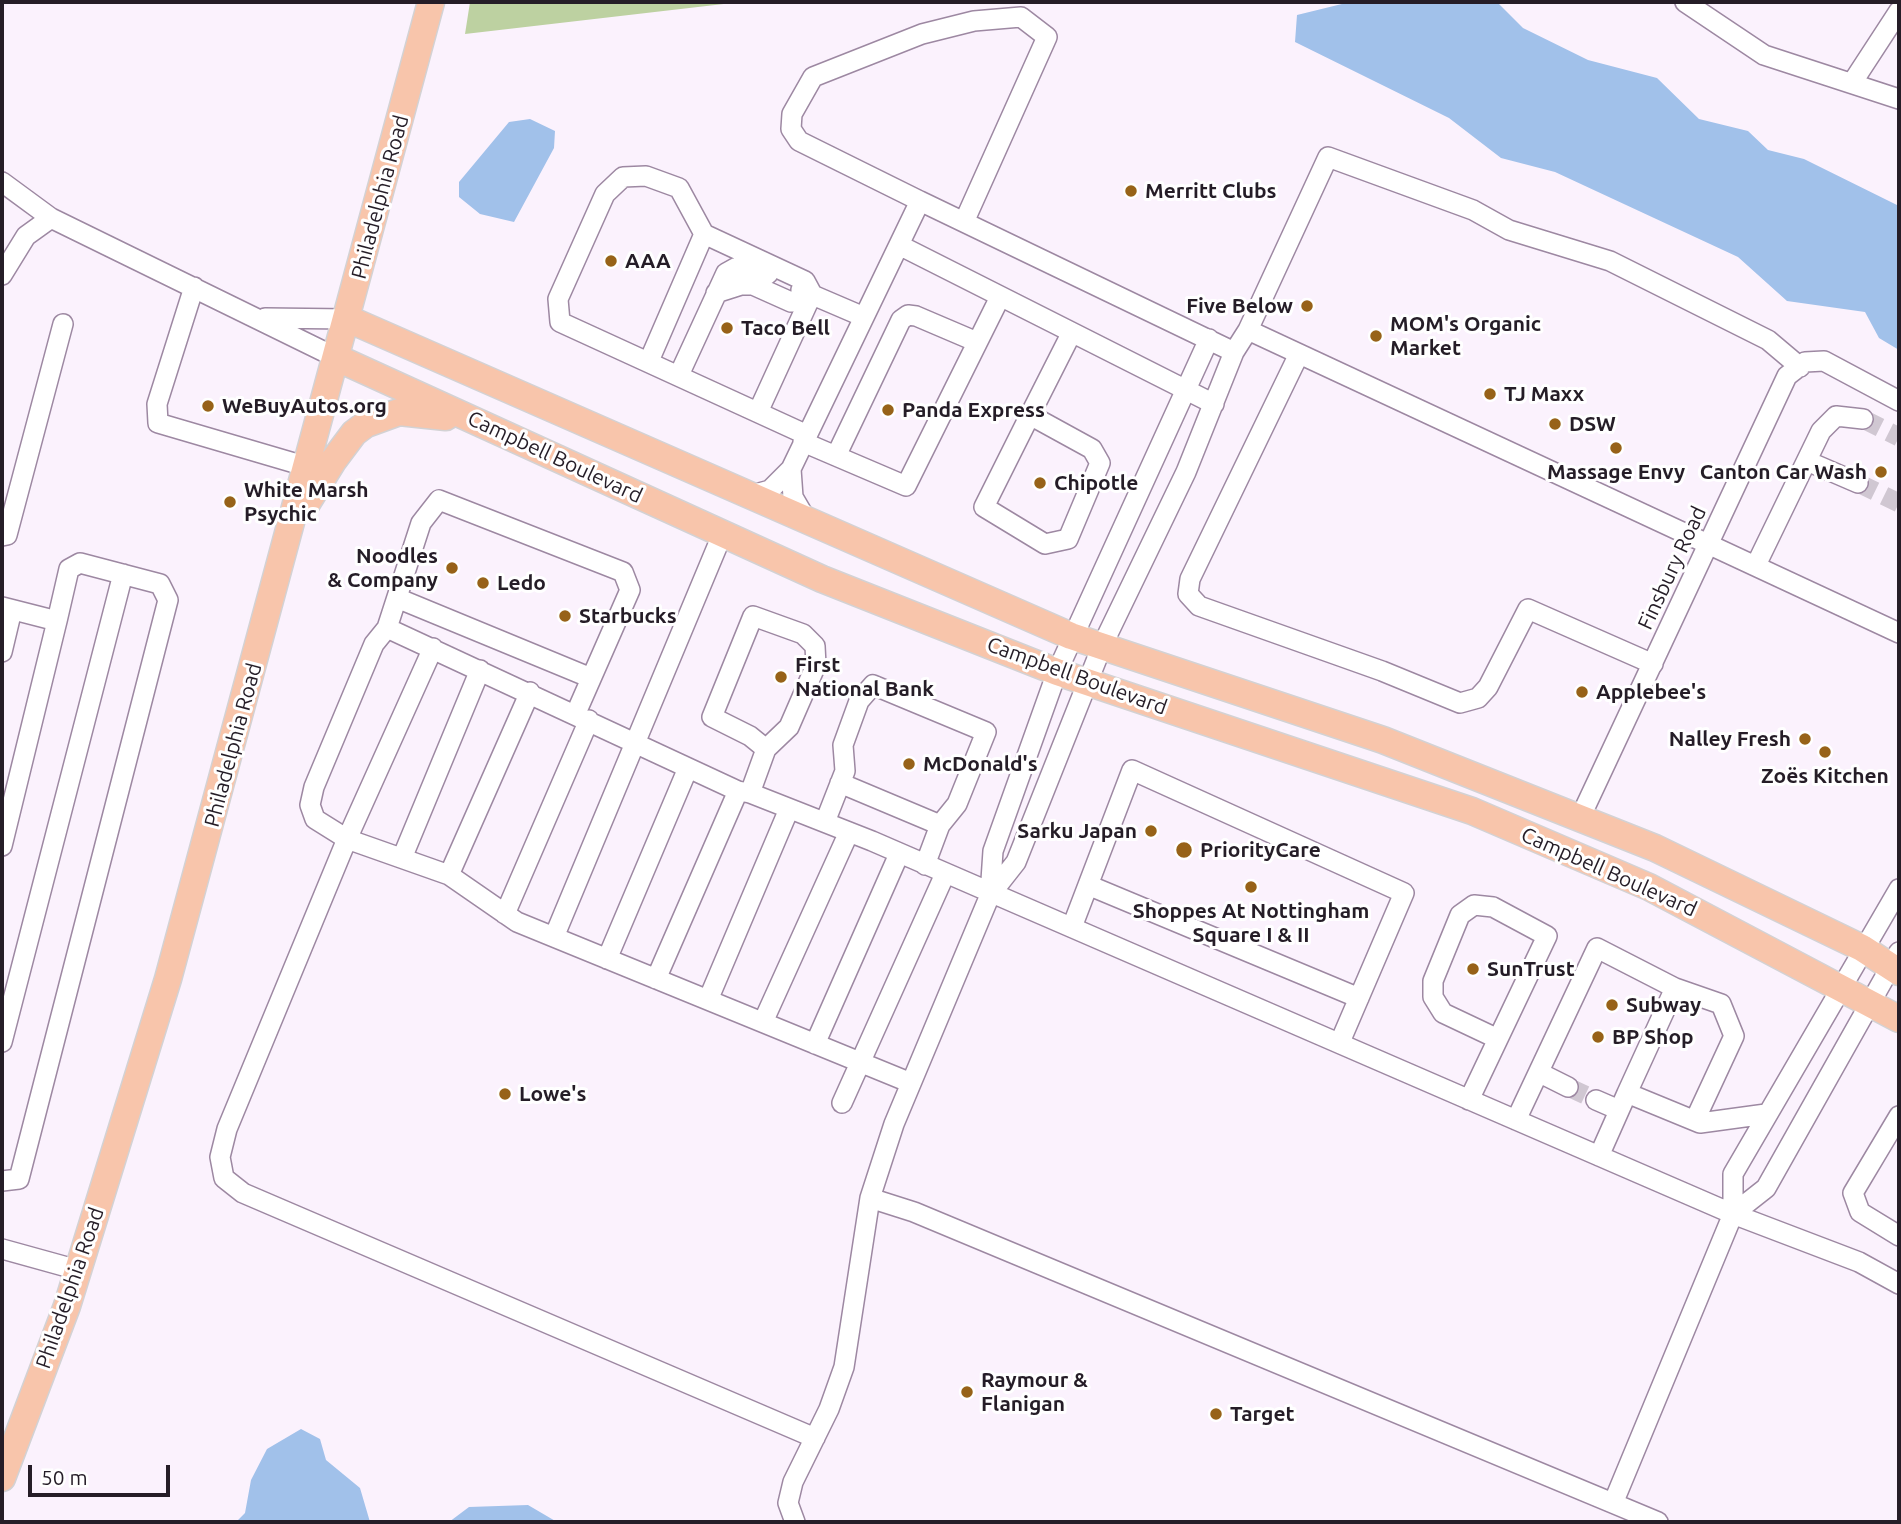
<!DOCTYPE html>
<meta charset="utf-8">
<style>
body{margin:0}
#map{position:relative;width:1901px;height:1524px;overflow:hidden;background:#fbf2fd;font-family:Ubuntu,sans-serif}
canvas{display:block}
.frame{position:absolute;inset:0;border:4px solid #251d27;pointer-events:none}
.scale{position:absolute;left:28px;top:1465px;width:142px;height:32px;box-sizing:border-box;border:4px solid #251d27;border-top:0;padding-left:9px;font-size:21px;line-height:24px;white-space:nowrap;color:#251d27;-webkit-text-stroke:5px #fff;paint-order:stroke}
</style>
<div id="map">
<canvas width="1901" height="1524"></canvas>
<div class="frame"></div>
<div class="scale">50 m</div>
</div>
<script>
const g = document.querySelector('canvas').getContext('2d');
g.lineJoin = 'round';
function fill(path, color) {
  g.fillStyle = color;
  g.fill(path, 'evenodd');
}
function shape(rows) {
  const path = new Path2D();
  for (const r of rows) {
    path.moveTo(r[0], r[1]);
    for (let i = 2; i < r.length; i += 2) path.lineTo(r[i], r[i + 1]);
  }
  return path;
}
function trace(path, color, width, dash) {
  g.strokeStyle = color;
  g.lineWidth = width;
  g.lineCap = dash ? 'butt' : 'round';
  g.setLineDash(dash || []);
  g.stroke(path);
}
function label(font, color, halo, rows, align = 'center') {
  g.font = font + ' Ubuntu,sans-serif';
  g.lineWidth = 6;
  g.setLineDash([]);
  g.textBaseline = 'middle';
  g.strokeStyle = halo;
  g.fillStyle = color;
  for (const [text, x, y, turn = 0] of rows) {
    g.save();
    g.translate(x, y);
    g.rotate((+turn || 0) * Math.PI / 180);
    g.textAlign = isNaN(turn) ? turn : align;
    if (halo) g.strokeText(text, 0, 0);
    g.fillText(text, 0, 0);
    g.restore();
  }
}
fill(shape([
 [470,2,741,2,465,34]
]), '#bdd1a1');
fill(shape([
 [1350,2,1497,2,1523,28,1588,60,1657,78,1699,119,1748,131,1768,150,1804,159,1899,206,1899,350,1879,338,1865,312,1787,301,1738,257,1555,172,1501,158,1449,118,1295,42,1297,15],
 [530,119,555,131,554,148,514,222,480,214,459,197,459,182,509,122],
 [301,1429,320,1439,326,1460,360,1488,370,1522,236,1522,245,1513,251,1480,267,1449],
 [528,1505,557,1522,449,1522,469,1507]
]), '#a1c1ea');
trace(shape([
 [1863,419,1899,437],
 [1858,483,1899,503],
 [1568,1087,1596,1100]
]), '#d0c7d2', 19, [19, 10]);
const minor = shape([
 [1685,2,1764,55,1899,99],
 [1852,83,1899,11],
 [2,182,51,218,337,358],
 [920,201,799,141,791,129,792,114,813,77,922,34,974,21,1021,17,1047,37,964,222],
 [899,245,1214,404],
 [2,275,26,236,51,218],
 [194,287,157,404,158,423,308,467],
 [801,290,864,317],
 [716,293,741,285,753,285,791,302,812,294],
 [265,318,348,319],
 [1248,330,1899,633],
 [1299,354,1190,579,1188,594,1199,606,1382,671,1460,703,1478,698,1488,687,1528,609,1653,664],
 [649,361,704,234],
 [679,375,726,273,735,268,749,267,768,274],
 [758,412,812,294],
 [1030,415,1092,449,1100,463,1068,539,1045,544,984,507,1030,415,1071,334],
 [807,435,560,322,558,299,605,194,623,177,646,176,679,188,704,234,805,281,812,294],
 [803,442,906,486,1000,297],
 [836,456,901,320,908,315,916,316,977,342],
 [1807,461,1858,483],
 [791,469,793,497,807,521],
 [748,496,770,490,791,469,920,201,1234,352,1248,330,1328,157,1473,210,1509,230,1610,261,1768,340,1800,367],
 [2,536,7,535,63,324],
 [1756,565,1821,431,1836,416,1863,419],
 [397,598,591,678],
 [2,607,57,621,69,569,80,563,160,584,168,600,19,1179,2,1181],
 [387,628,738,791,750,793,872,841,1733,1214,1859,1262,1899,1284],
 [433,648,347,839,315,819,310,805,314,787,374,644,387,628,421,523,439,500,623,572,630,590,576,713],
 [2,652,12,610],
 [840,783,940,825],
 [750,793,766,749,789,727,816,665,815,646,803,634,753,616,712,717,750,736,766,749],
 [1580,818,1787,376,1805,362,1824,361,1899,401],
 [825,822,845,771,843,745,859,701,873,685,986,732,957,804,940,825,925,865],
 [2,846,57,621],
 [402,858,480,670],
 [449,875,530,692],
 [1088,885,1359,998],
 [990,895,993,851,1057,672,1209,339],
 [505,914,589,720],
 [1072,927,1132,770,1404,893,1340,1042],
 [554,937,722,535],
 [607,959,688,768],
 [656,979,738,791],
 [1675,988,1721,1004,1734,1036,1695,1120],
 [708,1000,789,809],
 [763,1022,849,832],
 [2,1042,123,574],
 [815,1044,899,854],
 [1540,1073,1568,1087],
 [1469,1100,1498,1039,1547,936,1493,907,1474,905,1460,915,1433,981,1433,997,1443,1013,1498,1039],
 [1596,1100,1619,1110],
 [842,1103,945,874],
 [1899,1116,1853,1193,1860,1212,1899,1236],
 [1516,1120,1597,948,1675,988,1627,1093],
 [1599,1156,1627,1093,1700,1123,1766,1114],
 [870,1198,914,1212,1658,1522],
 [1733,1214,1766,1188,1899,952],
 [2,1249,78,1270],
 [815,1438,243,1193,224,1178,220,1157,227,1129,347,839,449,875,517,922,911,1083],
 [1614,1501,1733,1214,1733,1174,1899,889],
 [795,1522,788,1503,793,1482,829,1409,844,1367,870,1198,894,1124,990,895,1016,862,1102,646,1186,472,1234,352]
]);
const major = shape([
 [348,319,1071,636,1383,740,1655,848,1862,948,1899,972],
 [337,358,822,579,1057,672,1472,811,1649,887,1899,1019],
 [307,503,333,461,354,433,366,424,399,412,446,417],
 [2,1478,67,1306,168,979,431,2]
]);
trace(minor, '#9d88a2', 22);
trace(major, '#d3d2d4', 29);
trace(minor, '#fff', 19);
trace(major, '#f8c5ab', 26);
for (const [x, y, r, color] of [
 [1131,191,7,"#976218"],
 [611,261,7,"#976218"],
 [1307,306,7,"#976218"],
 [727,328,7,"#976218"],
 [1376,336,7,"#976218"],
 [1490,394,7,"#976218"],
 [208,406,7,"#976218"],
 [888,410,7,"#976218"],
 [1555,424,7,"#976218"],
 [1616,448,7,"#976218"],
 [1881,472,7,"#976218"],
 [1040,483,7,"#976218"],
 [230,502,7,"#976218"],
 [452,568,7,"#976218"],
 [483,583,7,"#976218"],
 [565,616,7,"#976218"],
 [781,677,7,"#976218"],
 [1582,692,7,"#976218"],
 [1805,739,7,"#976218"],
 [1825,752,7,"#976218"],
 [909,764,7,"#976218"],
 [1151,831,7,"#976218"],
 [1184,850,9,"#976218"],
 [1251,887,7,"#976218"],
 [1473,969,7,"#976218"],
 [1612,1005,7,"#976218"],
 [1598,1037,7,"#976218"],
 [505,1094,7,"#976218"],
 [967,1392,7,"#976218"],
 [1216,1414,7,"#976218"]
]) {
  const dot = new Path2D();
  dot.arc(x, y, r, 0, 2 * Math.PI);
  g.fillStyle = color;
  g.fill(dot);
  trace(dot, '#fff', 2.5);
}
label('bold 21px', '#251d27', '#fff', [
 ["Merritt Clubs",1145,191],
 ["AAA",625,261],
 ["Five Below",1293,306,"right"],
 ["MOM's Organic",1390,324],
 ["Market",1390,348],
 ["Taco Bell",741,328],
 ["TJ Maxx",1504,394],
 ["WeBuyAutos.org",222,406],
 ["Panda Express",902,410],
 ["DSW",1569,424],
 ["Massage Envy",1616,472,"center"],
 ["Canton Car Wash",1867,472,"right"],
 ["Chipotle",1054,483],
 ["White Marsh",244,490],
 ["Psychic",244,514],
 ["Noodles",438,556,"right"],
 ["& Company",438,580,"right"],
 ["Ledo",497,583],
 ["Starbucks",579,616],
 ["First",795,665],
 ["National Bank",795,689],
 ["Applebee's",1596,692],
 ["Nalley Fresh",1791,739,"right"],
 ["McDonald's",923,764],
 ["Zoës Kitchen",1825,776,"center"],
 ["Sarku Japan",1137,831,"right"],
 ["PriorityCare",1200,850],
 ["Shoppes At Nottingham",1251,911,"center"],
 ["Square I & II",1251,935,"center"],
 ["SunTrust",1487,969],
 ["Subway",1626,1005],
 ["BP Shop",1612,1037],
 ["Lowe's",519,1094],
 ["Raymour &",981,1380],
 ["Flanigan",981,1404],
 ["Target",1230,1414]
], 'left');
label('21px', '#251d27', '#fff', [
 ["Philadelphia Road",380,197,-75],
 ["Campbell Boulevard",555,457,25],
 ["Finsbury Road",1672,568,-65],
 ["Campbell Boulevard",1077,676,20],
 ["Philadelphia Road",233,745,-75],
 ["Campbell Boulevard",1609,872,24],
 ["Philadelphia Road",70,1288,-71]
]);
</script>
